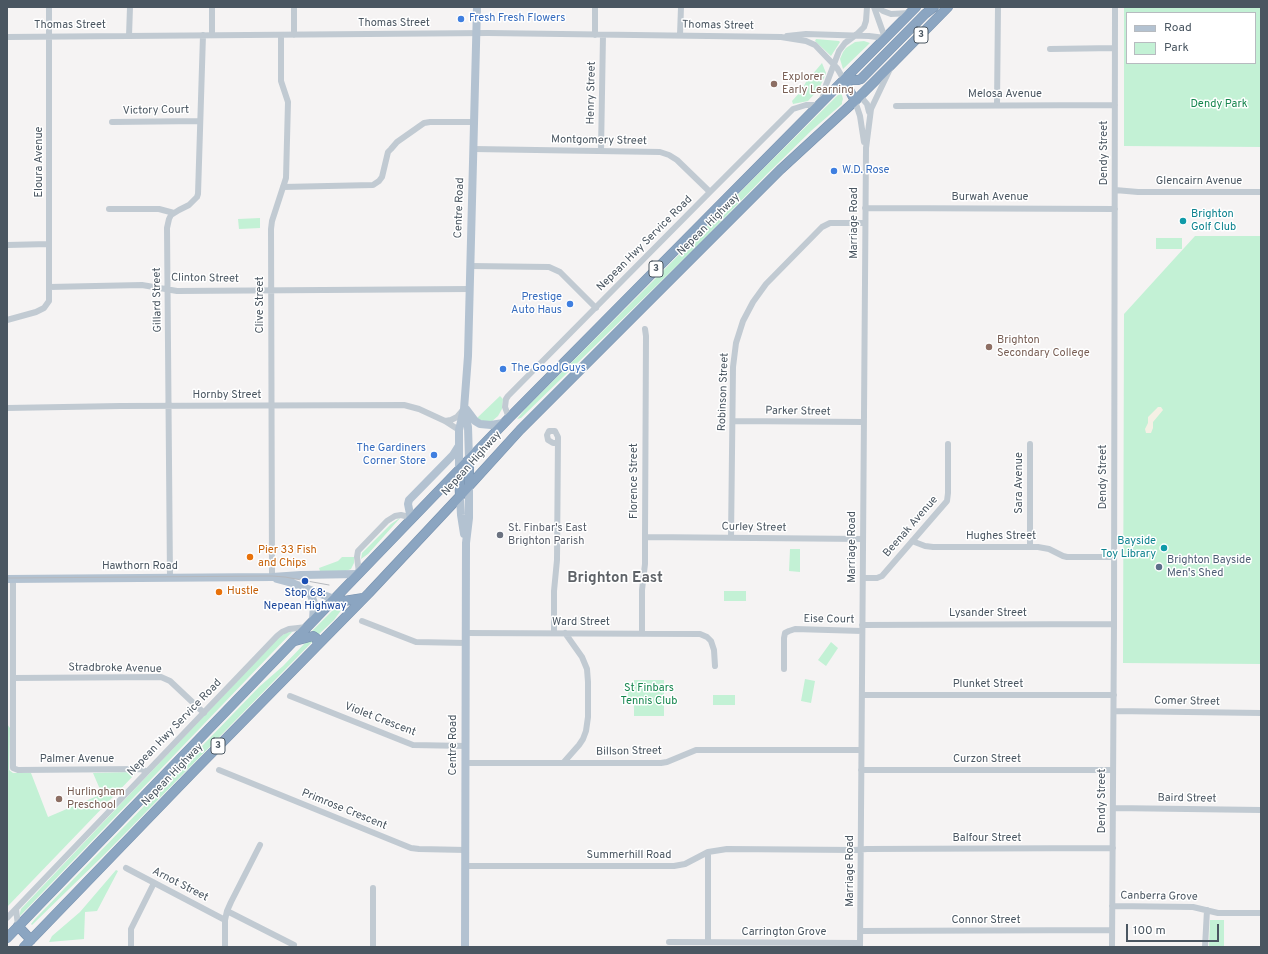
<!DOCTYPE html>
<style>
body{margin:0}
#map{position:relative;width:1268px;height:954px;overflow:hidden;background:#f5f3f3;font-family:Overpass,sans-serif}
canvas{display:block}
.frame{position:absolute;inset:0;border:8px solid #4a5661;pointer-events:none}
.legend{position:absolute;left:1126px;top:12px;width:130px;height:52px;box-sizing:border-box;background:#fff;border:1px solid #b7bbc0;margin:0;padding:5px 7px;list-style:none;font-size:12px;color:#4a5661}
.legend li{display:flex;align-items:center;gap:8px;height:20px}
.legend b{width:20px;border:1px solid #b7bbc0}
.scale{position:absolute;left:1126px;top:924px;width:93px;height:18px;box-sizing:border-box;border:2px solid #4a5661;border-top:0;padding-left:5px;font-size:12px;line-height:14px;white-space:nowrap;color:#4a5661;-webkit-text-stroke:3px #fff;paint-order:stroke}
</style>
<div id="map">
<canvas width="1268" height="954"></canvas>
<div class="frame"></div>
<ul class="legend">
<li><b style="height:5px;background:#b3c2d1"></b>Road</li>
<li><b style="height:11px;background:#c3f1d5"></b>Park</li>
</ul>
<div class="scale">100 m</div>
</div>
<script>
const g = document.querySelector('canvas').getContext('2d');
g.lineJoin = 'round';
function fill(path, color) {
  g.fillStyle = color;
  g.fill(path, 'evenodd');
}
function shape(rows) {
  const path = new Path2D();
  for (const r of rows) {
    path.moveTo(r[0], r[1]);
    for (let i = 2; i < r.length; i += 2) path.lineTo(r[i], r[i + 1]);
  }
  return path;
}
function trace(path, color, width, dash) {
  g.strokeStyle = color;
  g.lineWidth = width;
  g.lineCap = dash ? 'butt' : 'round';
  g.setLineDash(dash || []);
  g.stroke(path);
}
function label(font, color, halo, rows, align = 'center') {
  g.font = font + ' Overpass,sans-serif';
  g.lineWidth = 3;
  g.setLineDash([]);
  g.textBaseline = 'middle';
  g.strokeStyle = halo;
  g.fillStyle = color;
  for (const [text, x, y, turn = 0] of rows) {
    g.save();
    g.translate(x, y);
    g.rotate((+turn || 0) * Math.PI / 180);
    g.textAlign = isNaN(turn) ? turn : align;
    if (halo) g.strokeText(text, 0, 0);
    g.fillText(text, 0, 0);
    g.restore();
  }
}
fill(shape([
 [1124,7,1261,7,1261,147,1124,146],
 [1127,13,1255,13,1255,63,1127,63],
 [816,39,839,41,840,42,831,56,815,41],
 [864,41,870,43,843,69,840,59,843,52,846,48,855,42],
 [822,63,826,73,819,89,808,101,793,104,792,101,801,91,806,82],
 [841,92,843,99,842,102,842,104,812,130,767,174,698,245,561,379,521,418,517,419,526,408,656,278,768,164],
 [260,218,260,228,239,229,238,219],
 [1195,236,1261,236,1261,664,1123,663,1124,314],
 [1156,238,1182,238,1182,249,1156,249],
 [500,396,503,399,502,409,498,416,491,422,484,422,477,418],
 [401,517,368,554,361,559,362,553,391,524],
 [790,549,800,549,800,572,789,571],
 [342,557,354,557,354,563,351,569,346,571,320,571,319,568,338,561],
 [724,591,746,591,746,601,724,601],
 [336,607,342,609,334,620,318,635,312,631],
 [293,631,112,820,19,917,21,909,278,638,286,633],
 [311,640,313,641,105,854,32,925,31,924,35,919,259,687,283,666,305,643],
 [831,642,838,648,826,666,818,660],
 [805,679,815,681,811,703,801,701],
 [634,680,664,680,664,716,634,716,634,700,628,699,628,687,634,687],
 [713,695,735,695,735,705,713,705],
 [7,724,10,728,9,770,13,773,31,773,48,817,102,794,93,773,131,772,135,774,7,907],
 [116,870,118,871,97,911,85,912,84,939,49,942,52,936,80,912],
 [1210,920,1224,920,1224,947,1209,947]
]), '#c3f1d5');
fill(shape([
 [1158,407,1161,407,1163,410,1153,422,1153,428,1151,433,1146,433,1145,429,1148,423,1148,417]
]), '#f5f0e5');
const highway = shape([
 [844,80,858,80,861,79,925,14,934,7],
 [844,80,855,101],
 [469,459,469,486],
 [459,470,460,496],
 [334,599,344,601,363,598],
 [295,641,313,636,316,638,318,644],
 [18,926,31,940],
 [7,938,509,418,916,7],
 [24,947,195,770,369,593,460,496,520,430,780,170,855,101,892,64,948,7]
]);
trace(highway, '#7690ad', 10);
trace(shape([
 [874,7,885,38],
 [878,7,883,11,891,14,910,13],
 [212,35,212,7],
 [294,35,294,7],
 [595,35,595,7],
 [680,35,681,7],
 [129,36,130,7],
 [787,36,806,34,869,36,885,38],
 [7,37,488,33,781,37,806,41,815,45,837,68,844,80],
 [1050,49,1115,48],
 [860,96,867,104,869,112],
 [855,101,860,116,864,142],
 [821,103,826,85,839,51,845,43,857,34,864,27,866,21,867,7],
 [997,105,998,7],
 [896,106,1115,105],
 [112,122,200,121],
 [474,149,660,152,669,155,677,160,710,192],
 [601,151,603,35],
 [283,187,373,185,379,181,382,177,388,152,391,149,397,142,424,123,430,122,474,122],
 [1115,190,1138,192,1261,192],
 [865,208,1115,209],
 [109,209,159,209,174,213],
 [7,245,49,244],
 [470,266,549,267,560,272,596,308],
 [49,287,49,7],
 [7,320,36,312,44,308,49,301,49,287,142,285,177,291,470,289],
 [7,408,120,406,404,405,419,409,445,421,459,430],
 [509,418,505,407,506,399,508,396,710,192,793,109,806,105,819,105],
 [445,421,451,420,457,417,463,410],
 [733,421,864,422],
 [1030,444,1030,547],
 [645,537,863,539],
 [731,538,733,367,736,343,743,321,753,302,766,284,822,227,830,223,865,223],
 [912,541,925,546,933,547,1038,547,1049,549,1063,556,1067,557,1114,557],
 [359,573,357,557,358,551,387,521,395,516,401,515,405,516,410,520],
 [272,577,271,229,272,221,286,178,288,102,281,81,281,35],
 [170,578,167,228,169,219,171,215,179,210,189,205,197,197,198,194,203,35],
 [863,578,877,578,882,576,947,501,948,493,948,444],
 [13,579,13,768,18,770,140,769,146,771],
 [362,621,416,642,466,643],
 [862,625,1114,624],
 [466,633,700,634,707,637,711,641,714,650,715,666],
 [554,633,554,591,557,560,558,437,555,431,549,431,547,435,548,440,553,443,557,443],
 [642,633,642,590,645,564,645,537,646,336,645,329],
 [784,669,784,638,785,633,789,631,795,629,862,631],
 [13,678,161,677,170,681,204,713],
 [862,695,1114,695],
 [290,696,413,745,466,746],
 [1114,711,1261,713],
 [564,762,579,745,583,739,586,731,588,717,588,682,587,669,582,657,565,633],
 [466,763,661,763,667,762,696,750,861,750],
 [219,770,411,848,419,849,466,850],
 [861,770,1113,770],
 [1113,808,1261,810],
 [708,852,708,942],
 [466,866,674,866,685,864,708,852,727,849,855,850,867,849,1113,848],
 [126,868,225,920],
 [1112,906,1193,907,1218,913,1261,913],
 [16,909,18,926],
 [227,911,294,945],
 [7,918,277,636,282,632,289,629,307,627],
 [860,931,1112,930],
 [669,942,860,943],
 [131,947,131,929,154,883],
 [225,947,225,920,227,911,231,902,260,845],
 [373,947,373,888],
 [860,947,866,148,871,109,890,69],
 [1112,947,1114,624,1115,7],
 [1205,947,1207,910]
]), '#c1cad2', 6);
trace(shape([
 [466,409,475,421,480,424,491,425,503,423],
 [464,410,468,427,469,459],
 [459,470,459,430,464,409,468,356,477,7],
 [460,496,461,515,464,534],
 [411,519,408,504,409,500,453,455,458,447],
 [7,579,272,577,301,575,358,574],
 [277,579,292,583,334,599],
 [305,588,311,595,314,603,313,621],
 [465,947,466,543,469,518,469,486]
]), '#b3c2d1', 8);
trace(highway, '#8ba5c1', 9);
trace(shape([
 [7,578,272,576,285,577,329,585]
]), '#b5b8bd', 1);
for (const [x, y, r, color] of [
 [461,19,4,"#3f7fe0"],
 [774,84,4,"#8d6e63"],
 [834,171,4,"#3f7fe0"],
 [1183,221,4,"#0f9aa8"],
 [570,304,4,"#3f7fe0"],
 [989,347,4,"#8d6e63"],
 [503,369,4,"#3f7fe0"],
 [434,455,4,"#3f7fe0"],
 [500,535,4,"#6b7280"],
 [1164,548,4,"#0f9aa8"],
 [250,557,4,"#e8710a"],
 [1159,567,4,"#5c6f8a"],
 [305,581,4,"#1a4fb4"],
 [219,592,4,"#e8710a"],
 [59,799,4,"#8d6e63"]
]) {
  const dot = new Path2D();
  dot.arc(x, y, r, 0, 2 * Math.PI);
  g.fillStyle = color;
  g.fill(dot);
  trace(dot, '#fff', 1.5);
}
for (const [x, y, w] of [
 [921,35,14],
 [656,269,14],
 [218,746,14]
]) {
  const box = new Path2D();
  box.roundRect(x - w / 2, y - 8, w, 16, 3);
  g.fillStyle = '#fff';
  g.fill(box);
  trace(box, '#4a5661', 1);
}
label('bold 10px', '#4a5661', null, [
 ["3",921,35],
 ["3",656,269],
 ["3",218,746]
]);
label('11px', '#366cbe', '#fff', [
 ["Fresh Fresh Flowers",469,19],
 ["W.D. Rose",842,171],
 ["Prestige",562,298,"right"],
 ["Auto Haus",562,311,"right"],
 ["The Good Guys",511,369],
 ["The Gardiners",426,449,"right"],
 ["Corner Store",426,462,"right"]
], 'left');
label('11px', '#4a5661', '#fff', [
 ["Thomas Street",394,24],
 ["Thomas Street",70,26],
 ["Thomas Street",718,26,1],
 ["Henry Street",592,93,-89],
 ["Melosa Avenue",1005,95],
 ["Victory Court",156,111,-1],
 ["Montgomery Street",599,141,1],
 ["Dendy Street",1105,153,-90],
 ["Eloura Avenue",40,162,-90],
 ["Glencairn Avenue",1199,182],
 ["Burwah Avenue",990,198],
 ["Centre Road",460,208,-88],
 ["Marriage Road",855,223,-90],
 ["Nepean Highway",709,225,-45],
 ["Nepean Hwy Service Road",645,244,-45],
 ["Clinton Street",205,279,1],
 ["Gillard Street",158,300,-91],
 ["Clive Street",261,305,-90],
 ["Robinson Street",724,392,-88],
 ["Hornby Street",227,396],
 ["Parker Street",798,412,1],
 ["Nepean Highway",472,464,-48],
 ["Dendy Street",1104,477,-90],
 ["Florence Street",635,481,-90],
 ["Sara Avenue",1020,483,-90],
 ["Beenak Avenue",911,527,-49],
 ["Curley Street",754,528,1],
 ["Hughes Street",1001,537],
 ["Marriage Road",853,547,-90],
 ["Hawthorn Road",140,567],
 ["Lysander Street",988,614],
 ["Eise Court",829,620,1],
 ["Ward Street",581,623],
 ["Stradbroke Avenue",115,669,1],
 ["Plunket Street",988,685],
 ["Comer Street",1187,702,1],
 ["Violet Crescent",380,720,21],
 ["Nepean Hwy Service Road",175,728,-46],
 ["Centre Road",454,745,-90],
 ["Billson Street",629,752,-1],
 ["Palmer Avenue",77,760],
 ["Curzon Street",987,760],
 ["Nepean Highway",173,775,-46],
 ["Baird Street",1187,799,1],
 ["Dendy Street",1103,801,-90],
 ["Primrose Crescent",344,810,22],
 ["Balfour Street",987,839],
 ["Summerhill Road",629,856],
 ["Marriage Road",851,871,-90],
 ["Arnot Street",180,885,27],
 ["Canberra Grove",1159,897,1],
 ["Connor Street",986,921],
 ["Carrington Grove",784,933]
]);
label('11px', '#785e54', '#fff', [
 ["Explorer",782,78],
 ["Early Learning",782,91],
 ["Brighton",997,341],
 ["Secondary College",997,354],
 ["Hurlingham",67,793],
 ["Preschool",67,806]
], 'left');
label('11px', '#17864f', '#fff', [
 ["Dendy Park",1219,105],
 ["St Finbars",649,689],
 ["Tennis Club",649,702]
]);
label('11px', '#0d838f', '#fff', [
 ["Brighton",1191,215],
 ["Golf Club",1191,228],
 ["Bayside",1156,542,"right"],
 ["Toy Library",1156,555,"right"]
], 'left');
label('11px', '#5b616d', '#fff', [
 ["St. Finbar's East",508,529],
 ["Brighton Parish",508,542]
], 'left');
label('11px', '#c56008', '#fff', [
 ["Pier 33 Fish",258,551],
 ["and Chips",258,564],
 ["Hustle",227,592]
], 'left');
label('11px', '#4e5e75', '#fff', [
 ["Brighton Bayside",1167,561],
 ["Men's Shed",1167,574]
], 'left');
label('11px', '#164399', '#fff', [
 ["Stop 68:",305,594],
 ["Nepean Highway",305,607]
]);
label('bold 15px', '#5f6368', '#fff', [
 ["Brighton East",615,579]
]);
</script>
